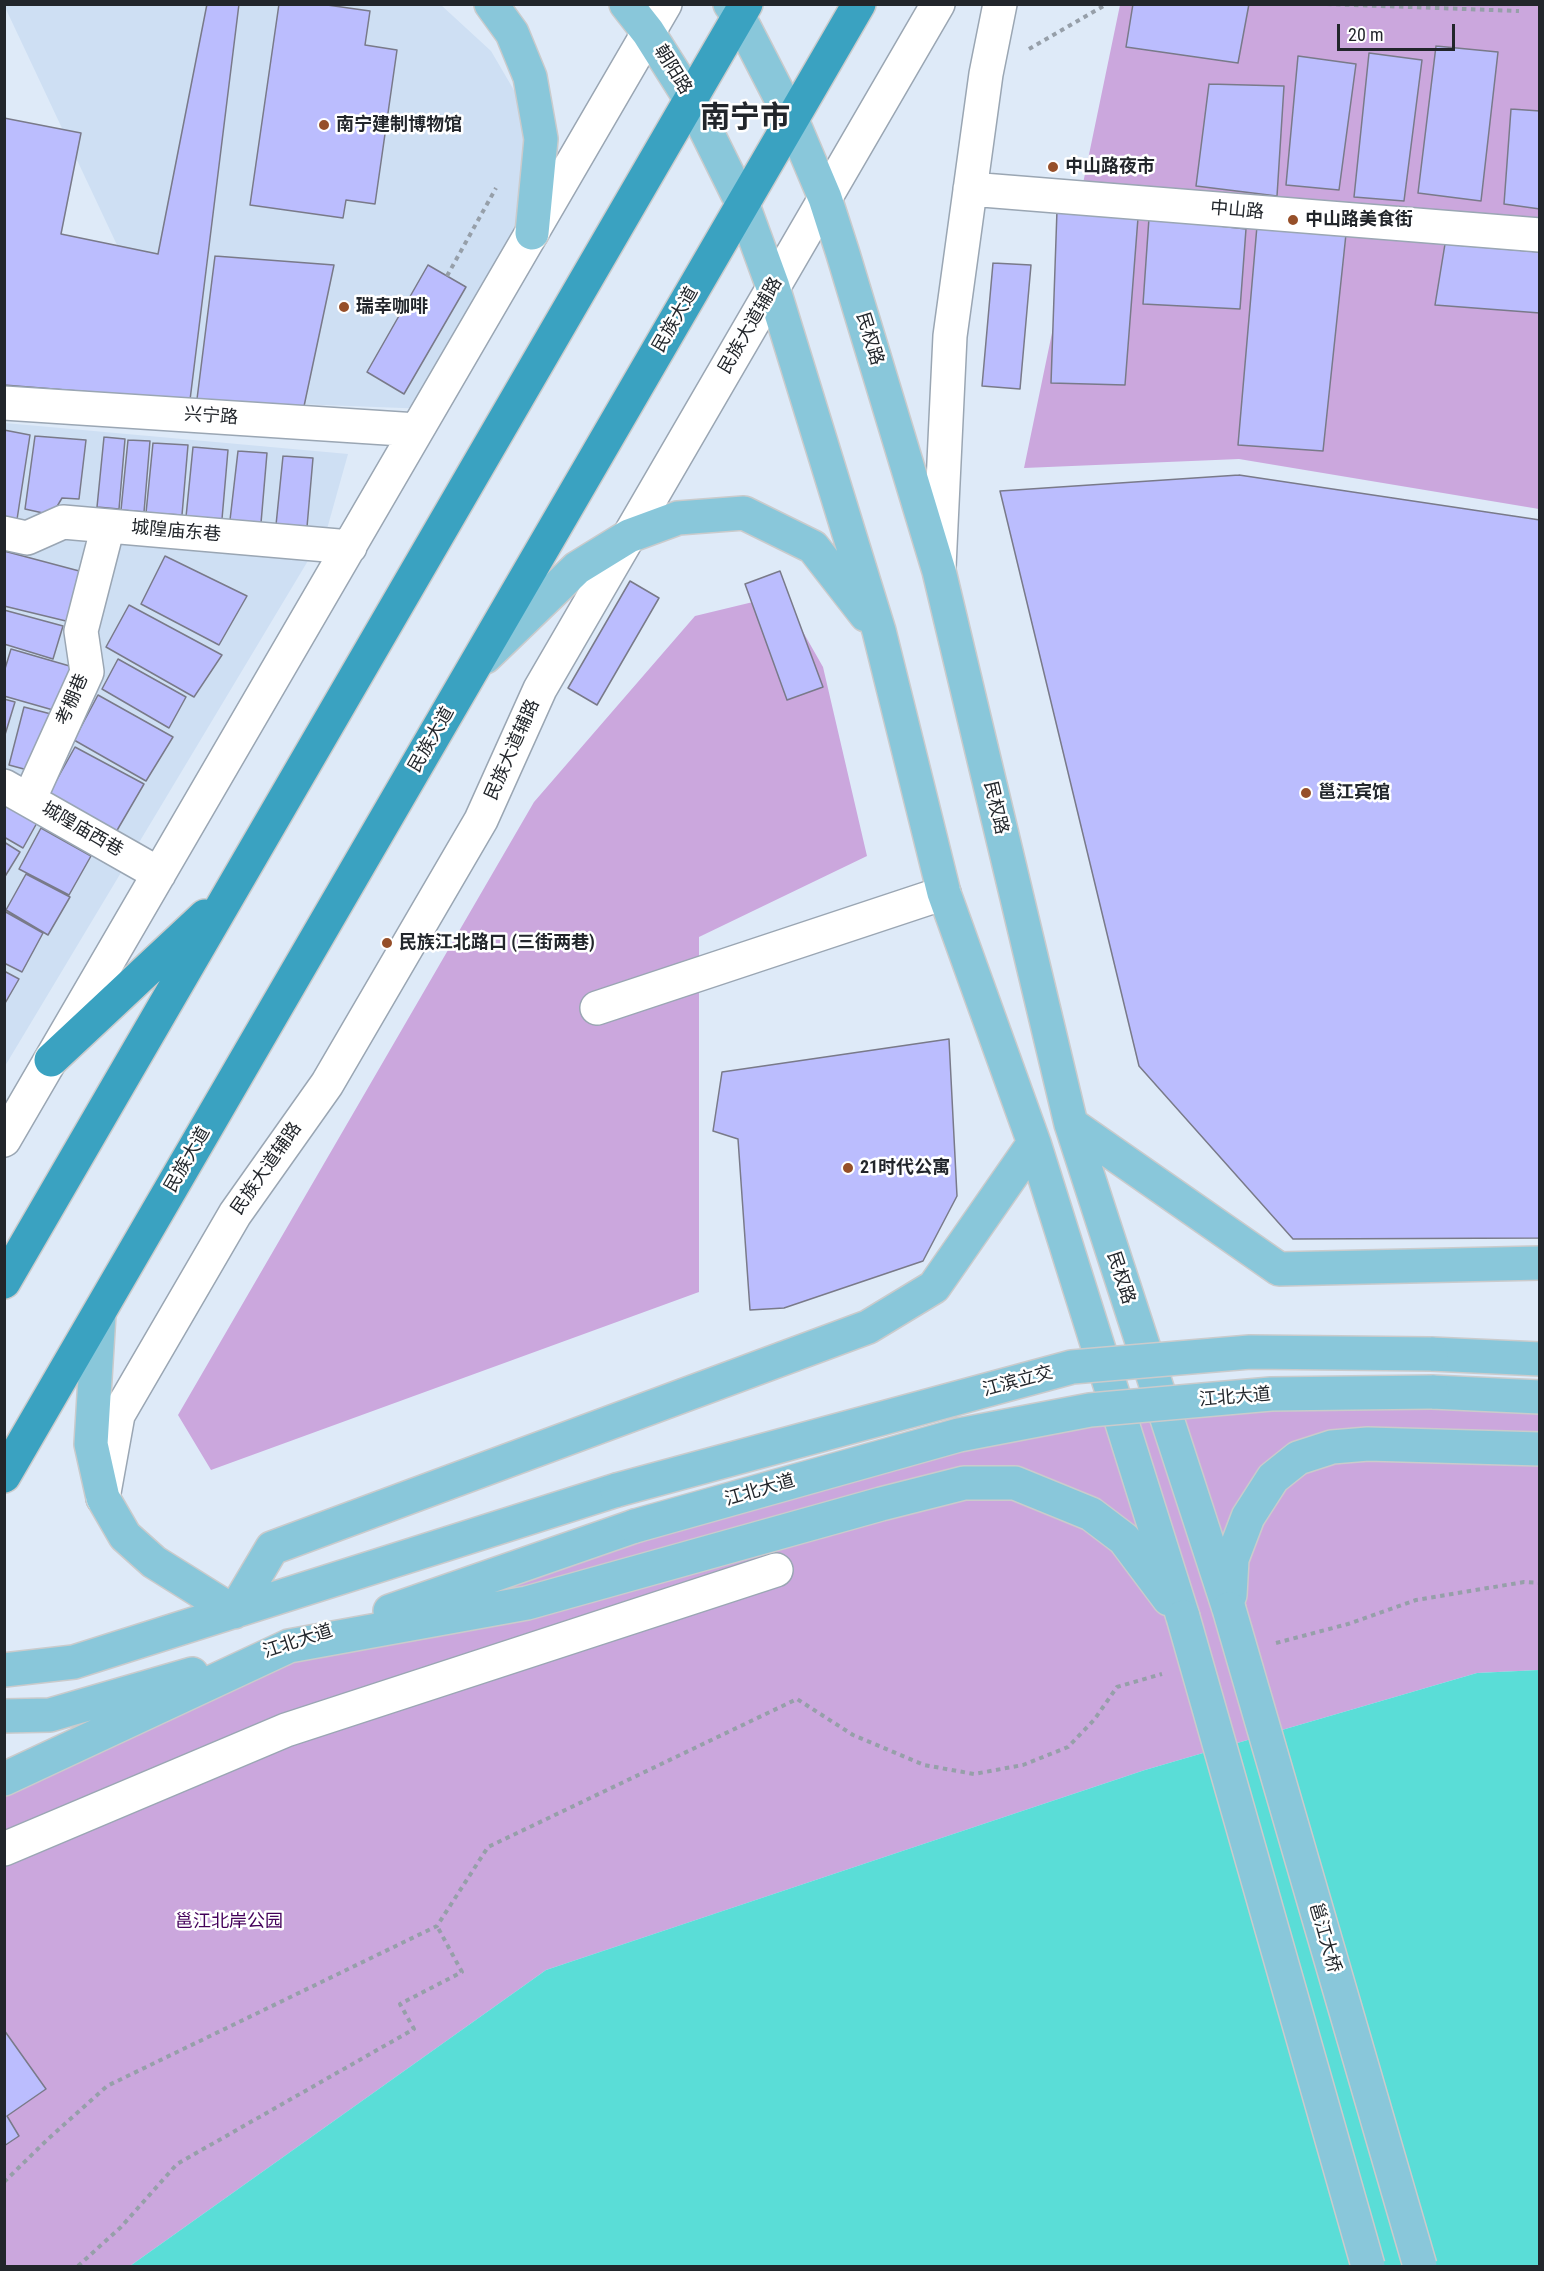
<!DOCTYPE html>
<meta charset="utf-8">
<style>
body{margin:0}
#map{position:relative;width:1544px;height:2271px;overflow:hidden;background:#deeaf8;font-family:"Roboto Condensed",sans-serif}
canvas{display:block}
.frame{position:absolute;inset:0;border:6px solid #22262b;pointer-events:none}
.scale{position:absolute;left:1337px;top:24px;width:118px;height:27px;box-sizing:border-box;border:3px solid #22262b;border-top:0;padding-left:8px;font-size:18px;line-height:21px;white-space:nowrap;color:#22262b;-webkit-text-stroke:4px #fff;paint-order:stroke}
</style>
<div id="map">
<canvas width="1544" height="2271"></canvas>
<div class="frame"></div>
<div class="scale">20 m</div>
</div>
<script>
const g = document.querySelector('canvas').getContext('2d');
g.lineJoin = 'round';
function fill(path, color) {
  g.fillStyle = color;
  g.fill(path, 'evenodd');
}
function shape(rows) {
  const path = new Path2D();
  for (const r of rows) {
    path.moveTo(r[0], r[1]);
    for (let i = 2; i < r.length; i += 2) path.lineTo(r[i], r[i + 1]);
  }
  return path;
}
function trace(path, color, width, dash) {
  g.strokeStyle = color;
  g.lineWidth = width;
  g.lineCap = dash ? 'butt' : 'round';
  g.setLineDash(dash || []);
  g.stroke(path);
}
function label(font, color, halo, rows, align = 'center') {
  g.font = font + ' "Roboto Condensed","Noto Sans SC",sans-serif';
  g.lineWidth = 5;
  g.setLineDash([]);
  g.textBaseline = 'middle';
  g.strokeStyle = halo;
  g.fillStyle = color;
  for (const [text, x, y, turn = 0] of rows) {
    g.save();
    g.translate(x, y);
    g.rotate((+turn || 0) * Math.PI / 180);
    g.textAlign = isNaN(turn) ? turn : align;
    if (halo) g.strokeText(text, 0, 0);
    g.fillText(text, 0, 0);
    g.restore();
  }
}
fill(shape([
 [4,5,441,5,491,51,525,109,529,174,521,243,429,409,190,400],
 [5,423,348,454,327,529,5,1066]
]), '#cedff3');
fill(shape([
 [1120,5,1539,5,1539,509,1239,459,1024,468],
 [782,595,823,667,867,856,699,937,699,1292,211,1470,178,1415,534,802,695,616],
 [1539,1397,1539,1670,1477,1673,1145,1770,546,1970,130,2266,5,2266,4,1779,290,1646,635,1526,1090,1410]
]), '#cba7dd');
fill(shape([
 [1539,1670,1539,2266,130,2266,546,1970,1145,1770,1477,1673]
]), '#5addd7');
const building = shape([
 [4,4,239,4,190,400,4,385,4,4],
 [4,4,207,4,158,254,61,234,81,133,4,118,4,4],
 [279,4,320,4,370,11,365,45,397,50,375,204,346,200,343,218,250,205,279,4],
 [1133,4,1249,4,1238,63,1126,47,1133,4],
 [1436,46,1498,52,1481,201,1418,193,1436,46],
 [1369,53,1422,60,1404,201,1354,197,1369,53],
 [1298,56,1356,64,1339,190,1286,185,1298,56],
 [1209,84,1284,86,1277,196,1196,186,1209,84],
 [1511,109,1540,111,1540,209,1504,204,1511,109],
 [1057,210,1138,218,1125,385,1051,383,1057,210],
 [1149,218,1246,229,1240,309,1143,304,1149,218],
 [1257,226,1346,234,1323,451,1238,445,1257,226],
 [1445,244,1540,252,1540,313,1435,305,1445,244],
 [215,256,334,265,303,411,196,407,215,256],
 [993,263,1031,265,1020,389,982,386,993,263],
 [428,265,466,287,404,394,367,372,428,265],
 [4,430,30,435,16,526,4,523,4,430],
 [35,436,86,440,79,499,62,498,52,515,25,509,35,436],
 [104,437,125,439,119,509,97,507,104,437],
 [128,440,150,441,144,512,121,510,128,440],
 [153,443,188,445,182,515,146,513,153,443],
 [193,447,228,450,222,519,186,517,193,447],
 [238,451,267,453,261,523,230,520,238,451],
 [283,456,313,458,307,527,276,525,283,456],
 [1239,475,1540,520,1540,1238,1293,1239,1139,1066,1000,491,1239,475],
 [4,551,83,572,70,622,4,606,4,551],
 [165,556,247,596,219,645,141,604,165,556],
 [780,571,823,687,787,700,745,584,780,571],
 [630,581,659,598,597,705,568,688,630,581],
 [129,605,222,655,194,697,106,647,129,605],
 [4,610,63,626,53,659,4,644,4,610],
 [11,649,73,667,60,712,4,696,4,672,11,649],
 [118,659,186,697,169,728,102,689,118,659],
 [98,695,173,737,146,781,74,740,98,695],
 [4,699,15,702,4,738,4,699],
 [24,707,51,714,35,772,9,765,24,707],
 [75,747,144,784,112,839,46,799,75,747],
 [4,802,38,821,23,848,4,837,4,802],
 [41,828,91,856,69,895,19,869,41,828],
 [4,842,20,852,4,878,4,842],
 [26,874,70,897,48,935,6,910,26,874],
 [4,911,43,933,22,972,4,963,4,911],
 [4,971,19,979,4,1005,4,971],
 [949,1039,957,1196,923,1261,784,1308,750,1310,738,1139,713,1131,722,1072,949,1039],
 [4,2030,46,2089,7,2116,19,2136,4,2146,4,2030]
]);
fill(building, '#bbbdfe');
trace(building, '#797a89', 1.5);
const minor = shape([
 [970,189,1540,235],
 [4,403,417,430],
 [4,533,27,538,63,522,350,547],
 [939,567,950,336,986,74,1000,4],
 [4,786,159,874],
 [29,800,87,672,81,631,108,526],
 [597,1008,944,893],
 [4,1140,665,4],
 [103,1498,118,1415,235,1214,327,1084,481,820,540,689,938,4],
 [4,1849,286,1730,776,1570]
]);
const major = shape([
 [491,4,512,33,530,77,541,139,532,233],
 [626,4,648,32,691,100,743,205,773,287,879,631,944,893,1034,1143,1183,1617],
 [730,4,739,17,792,120,825,198,843,254,939,571,1071,1124,1229,1609],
 [485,657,577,568,629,536,678,518,744,513,813,547,866,615],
 [1071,1124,1279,1269,1540,1263],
 [99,1314,91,1444,103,1498,125,1536,154,1562,234,1612,272,1548,868,1327,934,1287,1034,1143],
 [1431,1354,1540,1359],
 [1432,1392,1540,1397],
 [1230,1595,1232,1559,1248,1517,1273,1478,1298,1458,1332,1447,1368,1444,1540,1449],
 [390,1611,635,1526],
 [4,1670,74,1662,617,1490],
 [4,1716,50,1715,192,1674],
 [4,1779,289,1646,527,1603,881,1504,964,1483,1015,1483,1091,1514,1124,1539,1169,1599]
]);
const highway = shape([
 [51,1060,205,916],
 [4,1282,746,4],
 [4,1476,859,4]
]);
trace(minor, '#9aa6b3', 36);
trace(major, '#cacbcc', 36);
trace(highway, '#cacbcc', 36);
trace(shape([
 [1327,4,1519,11],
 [1029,49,1107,4],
 [447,276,496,188],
 [1276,1643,1348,1624,1416,1600,1524,1582,1540,1583],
 [4,2182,48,2139,107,2086,437,1926,488,1847,797,1699,853,1735,924,1765,974,1774,1023,1765,1068,1747,1094,1720,1117,1687,1162,1674],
 [78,2266,121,2227,177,2164,414,2029,400,2004,462,1972,437,1926]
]), '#969fa9', 4, [4.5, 4.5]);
trace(minor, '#fff', 33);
trace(major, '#89c7da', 33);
trace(highway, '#3aa2c1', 33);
const majorBridge = shape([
 [617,1490,1072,1367,1250,1352,1431,1354],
 [635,1526,959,1435,1090,1410,1271,1394,1432,1392],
 [1229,1609,1420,2266],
 [1183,1617,1368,2266]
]);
trace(majorBridge, '#cacbcc', 36, []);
trace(majorBridge, '#89c7da', 33);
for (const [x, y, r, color] of [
 [324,125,6,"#964f29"],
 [1053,167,6,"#964f29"],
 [1293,220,6,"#964f29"],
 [344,307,6,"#964f29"],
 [1306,793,6,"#964f29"],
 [387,943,6,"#964f29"],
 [848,1168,6,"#964f29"]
]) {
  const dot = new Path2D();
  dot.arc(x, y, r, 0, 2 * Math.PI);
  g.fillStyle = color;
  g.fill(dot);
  trace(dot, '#fff', 2);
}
label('18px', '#22262b', '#fff', [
 ["朝阳路",672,70,58],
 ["中山路",1237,211,5],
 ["民族大道",676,320,-60],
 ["民族大道辅路",751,326,-60],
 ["民权路",869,339,73],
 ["兴宁路",211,417,4],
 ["城隍庙东巷",176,532,5],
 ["考棚巷",73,700,-67],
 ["民族大道",432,740,-60],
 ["民族大道辅路",513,750,-66],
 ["民权路",995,808,77],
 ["城隍庙西巷",82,830,30],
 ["民族大道",188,1160,-60],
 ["民族大道辅路",267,1169,-55],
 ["民权路",1120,1278,72],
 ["江滨立交",1018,1382,-15],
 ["江北大道",1235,1398,-5],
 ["江北大道",760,1491,-16],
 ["江北大道",298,1642,-18],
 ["邕江大桥",1324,1938,74]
]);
label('bold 18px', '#22262b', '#fff', [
 ["南宁建制博物馆",336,125],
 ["中山路夜市",1065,167],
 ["中山路美食街",1305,220],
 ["瑞幸咖啡",356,307],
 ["邕江宾馆",1318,793],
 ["民族江北路口 (三街两巷)",399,943],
 ["21时代公寓",860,1168]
], 'left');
label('18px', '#43005a', '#fff', [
 ["邕江北岸公园",229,1922]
]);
label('bold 30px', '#22262b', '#fff', [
 ["南宁市",745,119]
]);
</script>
